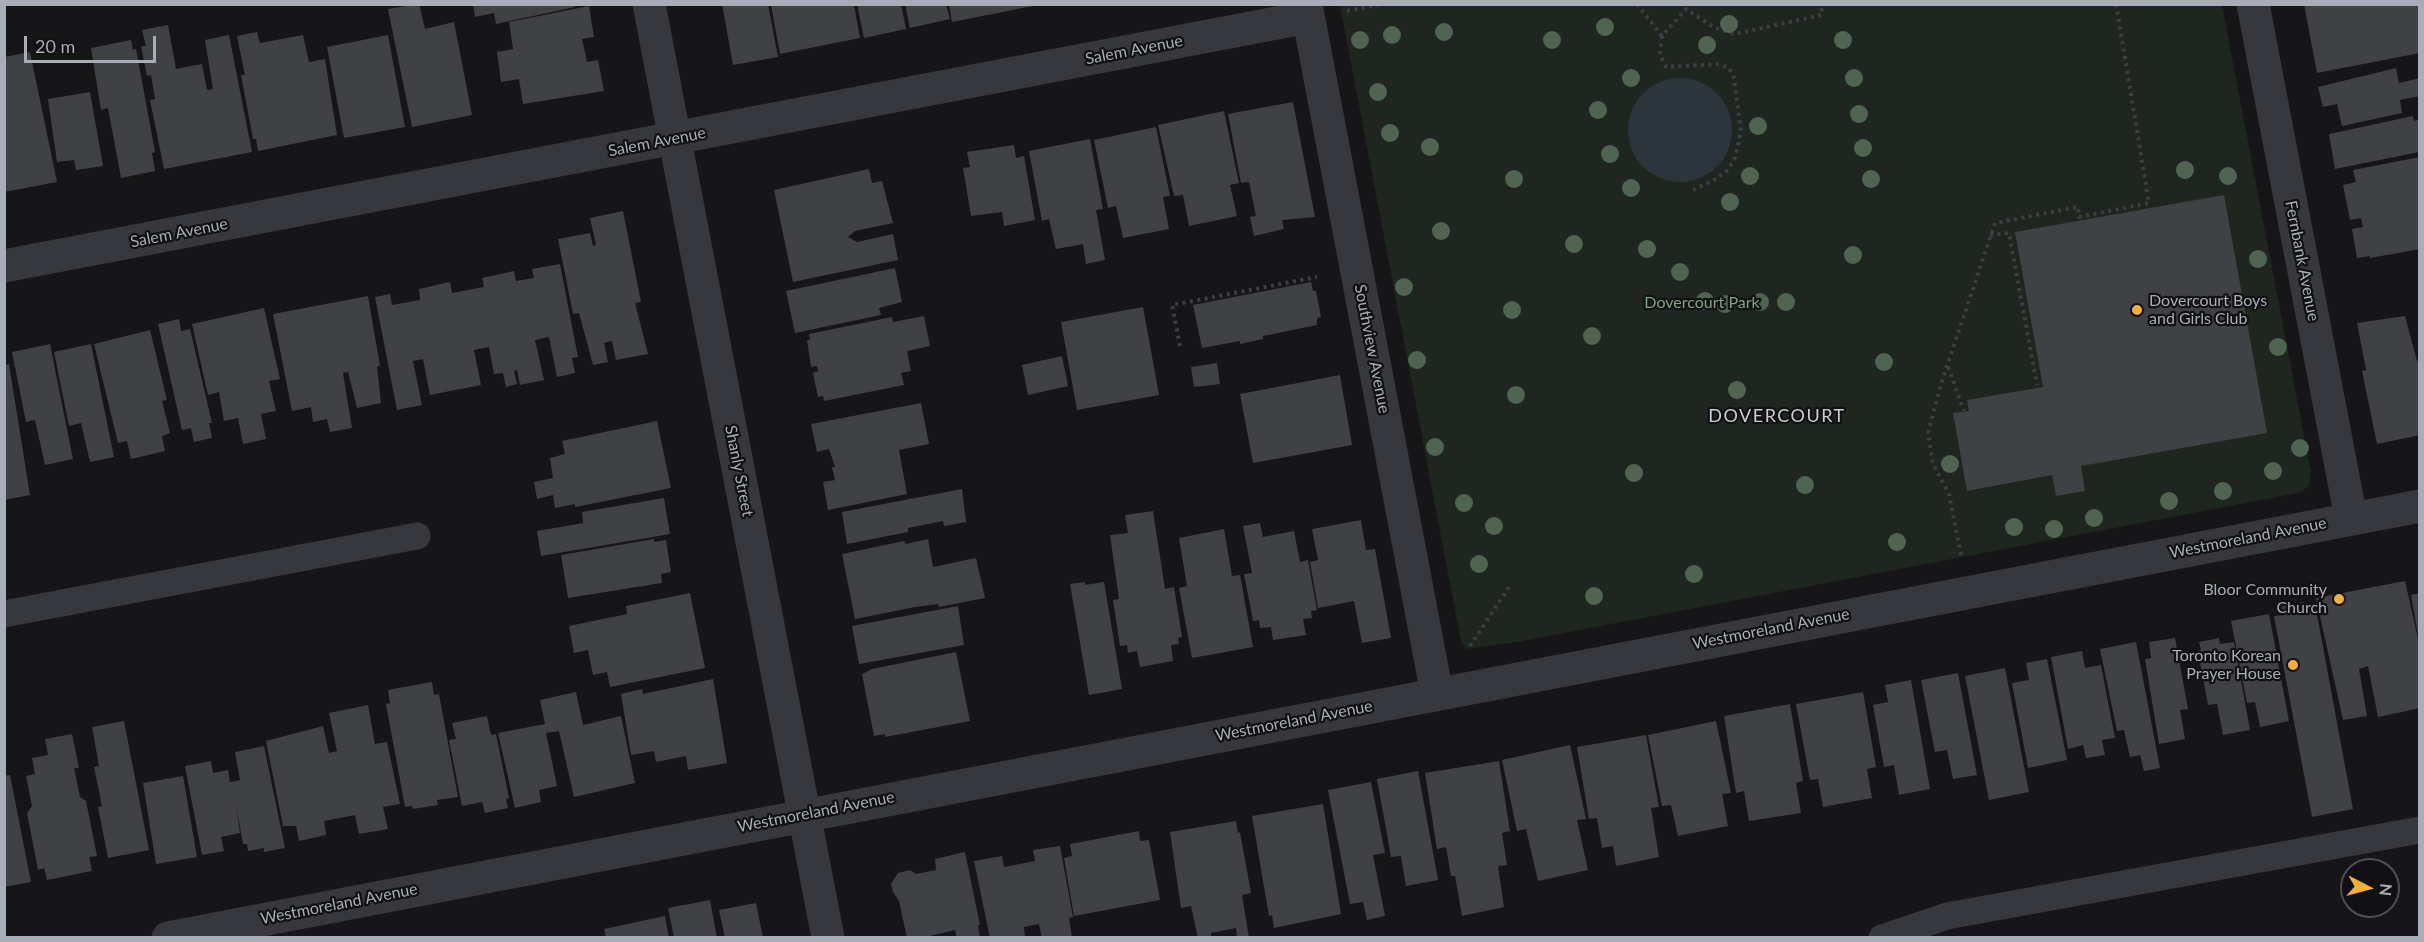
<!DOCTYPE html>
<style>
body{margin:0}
#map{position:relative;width:2424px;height:942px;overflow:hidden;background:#161618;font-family:Lato,sans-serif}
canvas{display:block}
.frame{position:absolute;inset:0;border:6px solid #a8adb8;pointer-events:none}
.north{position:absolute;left:2340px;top:858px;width:60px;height:60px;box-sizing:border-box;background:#111113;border:2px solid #4d4f55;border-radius:50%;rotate:96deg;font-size:16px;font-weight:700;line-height:24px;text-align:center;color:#a8adb8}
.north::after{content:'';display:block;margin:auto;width:21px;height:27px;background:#f2b134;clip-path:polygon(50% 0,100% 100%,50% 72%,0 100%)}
.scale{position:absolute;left:24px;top:36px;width:132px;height:27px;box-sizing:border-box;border:3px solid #a8adb8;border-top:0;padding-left:8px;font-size:18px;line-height:21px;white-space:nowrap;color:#a8adb8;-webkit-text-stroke:4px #111113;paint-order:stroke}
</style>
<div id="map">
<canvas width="2424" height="942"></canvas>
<div class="frame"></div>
<div class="north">N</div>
<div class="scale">20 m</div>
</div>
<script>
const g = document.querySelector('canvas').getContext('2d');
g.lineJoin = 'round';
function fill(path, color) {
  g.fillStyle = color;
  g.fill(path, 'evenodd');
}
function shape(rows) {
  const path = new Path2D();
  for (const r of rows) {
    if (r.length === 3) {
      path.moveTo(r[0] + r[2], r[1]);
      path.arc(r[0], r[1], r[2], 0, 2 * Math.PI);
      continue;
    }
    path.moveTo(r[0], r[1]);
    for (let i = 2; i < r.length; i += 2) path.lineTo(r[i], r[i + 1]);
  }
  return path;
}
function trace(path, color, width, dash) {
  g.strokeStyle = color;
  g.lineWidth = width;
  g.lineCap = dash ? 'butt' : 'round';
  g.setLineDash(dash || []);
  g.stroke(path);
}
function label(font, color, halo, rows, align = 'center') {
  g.font = font + ' Lato,sans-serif';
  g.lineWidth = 4.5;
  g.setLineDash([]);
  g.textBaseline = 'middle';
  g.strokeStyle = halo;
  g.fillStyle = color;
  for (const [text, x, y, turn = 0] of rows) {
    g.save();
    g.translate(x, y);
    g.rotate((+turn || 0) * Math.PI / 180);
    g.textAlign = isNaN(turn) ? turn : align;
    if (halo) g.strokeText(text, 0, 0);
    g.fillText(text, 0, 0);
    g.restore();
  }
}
fill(shape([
 [1340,5,2222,5,2311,472,2309,486,2298,493,1517,642,1467,649,1461,642]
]), '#1e261f');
fill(shape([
 [1680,130,52]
]), '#2c353c');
fill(shape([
 [419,4,425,29,454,22,472,115,412,127,388,9],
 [473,4,575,4,575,7,496,24,494,13,475,17],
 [722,4,768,4,778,57,733,65],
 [857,4,901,4,906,29,864,38],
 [905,4,946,4,950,19,910,28],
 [949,4,1032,4,1033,6,952,22],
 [2304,4,2420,4,2420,53,2317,73],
 [771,5,854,5,860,38,780,54],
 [589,6,594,37,582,39,587,62,598,60,604,91,523,104,519,79,501,82,497,52,513,49,509,22],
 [168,25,176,69,202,64,207,90,213,89,205,40,229,35,252,152,164,169,150,100,155,99,151,75,147,76,141,46,146,46,142,30],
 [257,32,260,43,303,35,309,62,325,59,337,135,258,151,256,139,253,139,241,75,245,75,237,36],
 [388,35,405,127,344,138,327,47],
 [131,40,133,50,136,49,155,152,152,153,155,171,121,178,108,108,101,110,91,48],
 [30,52,57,182,4,192,4,57],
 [2396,68,2399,83,2420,78,2420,96,2400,100,2402,113,2342,126,2337,104,2323,107,2318,87],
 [90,92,103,166,76,170,74,160,57,162,48,99],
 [1293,102,1315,217,1282,220,1284,229,1254,236,1250,217,1256,216,1249,182,1241,183,1228,114],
 [1224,111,1239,183,1230,185,1237,216,1189,226,1183,195,1174,196,1158,125],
 [2413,116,2414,121,2420,119,2419,152,2335,169,2329,134],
 [1156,127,1170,196,1163,197,1169,229,1123,238,1116,206,1108,208,1094,140],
 [1090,139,1103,209,1096,210,1105,260,1086,264,1083,244,1056,249,1049,219,1042,221,1029,151],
 [1014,145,1016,158,1024,156,1035,220,1004,226,1002,212,971,216,963,168,970,167,967,152],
 [2420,157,2420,249,2370,258,2370,256,2357,258,2352,229,2363,227,2361,218,2350,220,2343,185,2356,182,2353,170],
 [869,169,872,183,882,181,893,223,855,231,848,237,857,242,893,234,898,260,793,282,774,190],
 [2224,195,2267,433,2081,466,2085,491,2056,496,2052,475,1967,491,1953,413,1969,411,1967,400,2043,387,2015,232],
 [623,211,641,302,635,303,648,354,616,360,612,341,604,343,608,362,593,365,579,313,573,314,558,239,590,233,593,246,596,245,590,218],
 [560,264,578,357,572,358,575,373,557,377,549,337,535,340,544,380,520,385,517,370,514,371,517,384,506,387,503,373,494,374,489,347,474,350,481,385,430,395,423,359,413,361,422,405,397,410,375,297,390,294,392,305,420,300,419,289,450,282,452,293,484,287,482,278,514,271,516,281,534,278,532,269],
 [895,268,902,302,879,308,881,315,795,333,786,291],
 [1311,282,1313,291,1316,291,1321,317,1317,318,1317,325,1263,336,1263,339,1240,344,1240,341,1202,348,1193,305],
 [368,296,380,366,377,366,381,403,357,408,348,372,343,373,352,428,330,432,327,419,313,422,311,407,292,411,273,314],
 [1143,307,1159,395,1077,410,1061,322],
 [264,308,280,379,269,381,276,411,261,414,266,439,243,444,238,418,224,421,219,392,208,395,192,324],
 [924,316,930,346,907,351,911,371,901,373,904,385,824,401,823,396,818,397,813,373,818,371,817,366,811,367,807,340,810,340,809,334,892,317,893,322],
 [2405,316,2417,361,2420,360,2420,435,2377,444,2362,371,2366,370,2357,323],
 [179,319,181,331,190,329,212,423,209,423,212,438,194,442,191,428,182,430,158,324],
 [150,330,167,400,162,401,170,433,162,436,165,451,131,459,127,441,118,443,94,344],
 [50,344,73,459,45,465,35,420,26,422,12,352],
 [91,344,114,457,90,462,81,423,69,426,54,352],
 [1062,356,1068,386,1028,395,1022,365],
 [1217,363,1220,384,1194,387,1191,367],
 [9,364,30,495,4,500,4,366],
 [1340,375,1352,445,1253,463,1240,394],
 [921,403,929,444,899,450,907,494,828,510,823,482,835,480,832,467,835,467,829,449,817,452,811,424],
 [657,421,671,488,575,507,575,504,555,508,553,495,537,499,534,482,553,478,550,458,565,454,562,441],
 [962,489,966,522,944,526,943,521,908,528,908,532,847,544,842,512],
 [664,498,670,534,541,556,537,531,583,523,582,512],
 [1153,511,1165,589,1174,587,1182,637,1178,638,1179,644,1171,645,1173,661,1140,667,1137,651,1128,653,1127,645,1120,646,1113,600,1119,599,1110,535,1128,533,1125,515],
 [1361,520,1366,550,1375,549,1391,638,1362,643,1354,601,1318,608,1310,562,1318,560,1312,529],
 [1260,523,1263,537,1294,531,1300,562,1308,560,1317,610,1311,611,1312,618,1303,619,1306,635,1273,640,1271,627,1260,628,1259,620,1253,621,1244,574,1252,573,1243,526],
 [1224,529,1232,576,1240,575,1253,647,1192,658,1179,588,1187,586,1179,538],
 [654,539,654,542,666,540,671,572,661,574,662,583,568,598,561,555],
 [928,539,933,567,976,558,985,598,939,607,938,604,915,607,855,619,842,554,904,541,906,544],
 [2405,581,2420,648,2420,708,2378,717,2368,666,2359,669,2367,716,2343,720,2316,598],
 [1085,582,1085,585,1104,582,1122,689,1089,695,1070,584],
 [690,593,705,668,610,687,607,672,593,675,588,650,574,653,569,626,627,614,626,606],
 [2420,593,2420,635,2418,635,2411,595],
 [2304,602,2305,610,2316,609,2353,809,2312,817,2274,616,2283,615,2282,606],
 [958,606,964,645,859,664,852,626],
 [2269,614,2289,721,2260,727,2255,702,2247,703,2231,621],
 [2175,638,2188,709,2180,710,2185,739,2159,744,2145,659,2151,658,2149,642],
 [2219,638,2220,644,2234,642,2250,730,2223,735,2217,704,2208,705,2198,651,2201,650,2199,642],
 [2136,642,2160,768,2144,771,2140,755,2130,757,2124,730,2117,731,2100,649],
 [2082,651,2085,668,2101,665,2115,738,2102,740,2105,755,2086,758,2083,745,2068,749,2051,657],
 [956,652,970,721,885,737,885,734,874,736,862,674,872,669],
 [2047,659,2067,760,2028,768,2012,683,2029,680,2026,663],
 [2005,668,2029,792,1989,800,1965,676],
 [1958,673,1977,775,1953,779,1947,750,1935,752,1921,680],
 [713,679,727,763,688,770,686,756,656,762,654,751,631,755,621,694,642,689,643,694],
 [1911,680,1930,789,1899,795,1894,765,1884,767,1873,705,1888,702,1885,685],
 [432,682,434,695,439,694,458,797,437,800,438,805,413,809,412,806,405,807,386,704,390,703,388,690],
 [576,692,583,725,621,716,635,783,574,797,559,731,546,733,557,786,539,790,541,802,515,808,498,733,545,724,540,700],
 [1863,692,1876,767,1867,769,1872,798,1823,807,1818,779,1810,780,1796,704],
 [1790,704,1803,781,1796,783,1801,813,1749,821,1744,791,1736,793,1724,716],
 [368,705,375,744,387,742,400,804,383,807,388,829,359,834,355,815,324,821,326,835,299,841,296,826,283,826,266,741,323,726,329,753,337,751,329,713],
 [487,716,491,735,496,734,509,798,506,799,508,808,485,813,482,802,462,806,449,740,456,739,452,723],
 [124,721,149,850,108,858,98,807,102,806,94,767,99,766,92,727],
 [1716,721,1731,793,1722,794,1728,826,1678,836,1671,805,1662,806,1648,735],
 [72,734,79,768,74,768,80,797,86,801,97,856,89,857,92,871,47,880,44,868,38,870,27,813,32,806,26,776,35,774,32,758,48,755,45,739],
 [1646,735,1659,807,1651,808,1659,857,1616,866,1613,846,1602,848,1597,818,1589,819,1577,747],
 [1570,745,1586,819,1577,820,1588,870,1538,881,1526,829,1517,831,1502,760],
 [264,746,285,848,264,852,264,848,248,851,247,844,243,844,236,805,240,833,221,837,224,851,202,855,185,766,211,761,213,773,228,770,230,782,240,780,235,752],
 [1499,761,1510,831,1502,833,1507,865,1498,866,1504,907,1462,916,1455,876,1451,876,1446,847,1437,849,1425,773],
 [1418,771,1438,880,1406,886,1401,856,1391,857,1377,779],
 [10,775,31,882,4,887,4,776],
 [183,776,197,857,156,864,143,783],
 [1371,782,1385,853,1373,855,1385,916,1367,920,1363,902,1350,904,1328,790],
 [1323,804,1341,914,1274,928,1272,915,1269,916,1252,816],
 [1236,821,1238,833,1240,832,1251,893,1242,895,1249,938,1237,938,1236,928,1211,933,1211,938,1198,938,1191,906,1181,908,1170,832],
 [1139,831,1140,841,1149,840,1160,900,1074,916,1064,858,1072,856,1070,844],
 [1060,846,1073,917,1069,918,1072,938,1042,938,1039,924,1024,927,1025,938,990,938,974,861,1002,856,1004,867,1035,861,1033,850],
 [965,852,980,925,978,925,980,938,957,938,955,930,921,938,907,938,899,901,893,892,891,884,898,873,910,870,916,874,936,870,935,859],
 [710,900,717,938,674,938,668,908],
 [756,903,763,938,725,938,719,910],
 [665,916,669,938,606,938,604,929]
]), '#404145');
trace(shape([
 [1637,4,1662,36,1686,9,1715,28,1735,34,1822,15,1821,4],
 [1347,11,1382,4],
 [1662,36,1660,54,1666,67,1719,64,1729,68,1734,78,1741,131,1735,158,1728,170,1716,179,1693,190],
 [1990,235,2009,233,2037,385],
 [1180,346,1172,305,1317,277],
 [1948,367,1964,411],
 [1961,555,1949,494,1933,464,1928,433,1941,384,1995,223,2078,207,2079,217,2149,203,2116,4],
 [1470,646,1509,587]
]), '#3d3f44', 4, [3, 4.5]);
trace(shape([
 [4,614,417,536],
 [1882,938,1947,916,2420,830]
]), '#37383d', 27);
trace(shape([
 [649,4,828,938],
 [1306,4,1437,694],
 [2253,4,2351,518],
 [4,266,1308,17],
 [168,938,2420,506]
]), '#37383d', 33);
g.fillStyle = '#506452';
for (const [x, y] of [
 [1729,24],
 [1605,27],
 [1444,32],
 [1392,35],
 [1360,40],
 [1552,40],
 [1843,40],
 [1707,45],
 [1631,78],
 [1854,78],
 [1378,92],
 [1598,110],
 [1859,114],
 [1758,126],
 [1390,133],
 [1430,147],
 [1863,148],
 [1610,154],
 [2185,170],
 [1750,176],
 [2228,176],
 [1514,179],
 [1871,179],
 [1631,188],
 [1730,202],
 [1441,231],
 [1574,244],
 [1647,249],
 [1853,255],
 [2258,259],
 [1680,272],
 [1404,287],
 [1705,301],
 [1760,302],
 [1786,302],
 [1725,304],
 [1512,310],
 [1592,336],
 [2278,347],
 [1417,360],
 [1884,362],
 [1737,390],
 [1516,395],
 [1435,447],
 [2300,448],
 [1950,464],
 [2273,471],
 [1634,473],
 [1805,485],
 [2223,491],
 [2169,501],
 [1464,503],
 [2094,518],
 [1494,526],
 [2014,527],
 [2054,529],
 [1897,542],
 [1479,564],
 [1694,574],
 [1594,596]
]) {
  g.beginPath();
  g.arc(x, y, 9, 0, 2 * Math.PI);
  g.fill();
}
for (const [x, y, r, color] of [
 [2137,310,6,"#f2b134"],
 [2339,599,6,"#f2b134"],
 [2293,665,6,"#f2b134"]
]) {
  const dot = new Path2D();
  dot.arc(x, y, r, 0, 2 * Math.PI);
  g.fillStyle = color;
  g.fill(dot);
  trace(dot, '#111113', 2);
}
label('16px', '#a8adb8', '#111113', [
 ["Salem Avenue",1134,50,-11],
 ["Salem Avenue",657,142,-11],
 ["Salem Avenue",179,233,-11],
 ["Fernbank Avenue",2302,261,79],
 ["Southview Avenue",1372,349,79],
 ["Shanly Street",739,471,79],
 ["Westmoreland Avenue",2248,538,-11],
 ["Westmoreland Avenue",1771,629,-11],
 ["Westmoreland Avenue",1294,721,-11],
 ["Westmoreland Avenue",816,812,-11],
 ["Westmoreland Avenue",339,904,-11]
]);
label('16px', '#a8adb8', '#111113', [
 ["Dovercourt Boys",2149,301,"left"],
 ["and Girls Club",2149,319,"left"],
 ["Bloor Community",2327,590],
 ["Church",2327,608],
 ["Toronto Korean",2281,656],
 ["Prayer House",2281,674]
], 'right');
label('16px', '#7fa381', '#111113', [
 ["Dovercourt Park",1702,303]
]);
g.letterSpacing = '1.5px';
label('18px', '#c9ccd4', '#111113', [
 ["DOVERCOURT",1777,416]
]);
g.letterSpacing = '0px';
</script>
